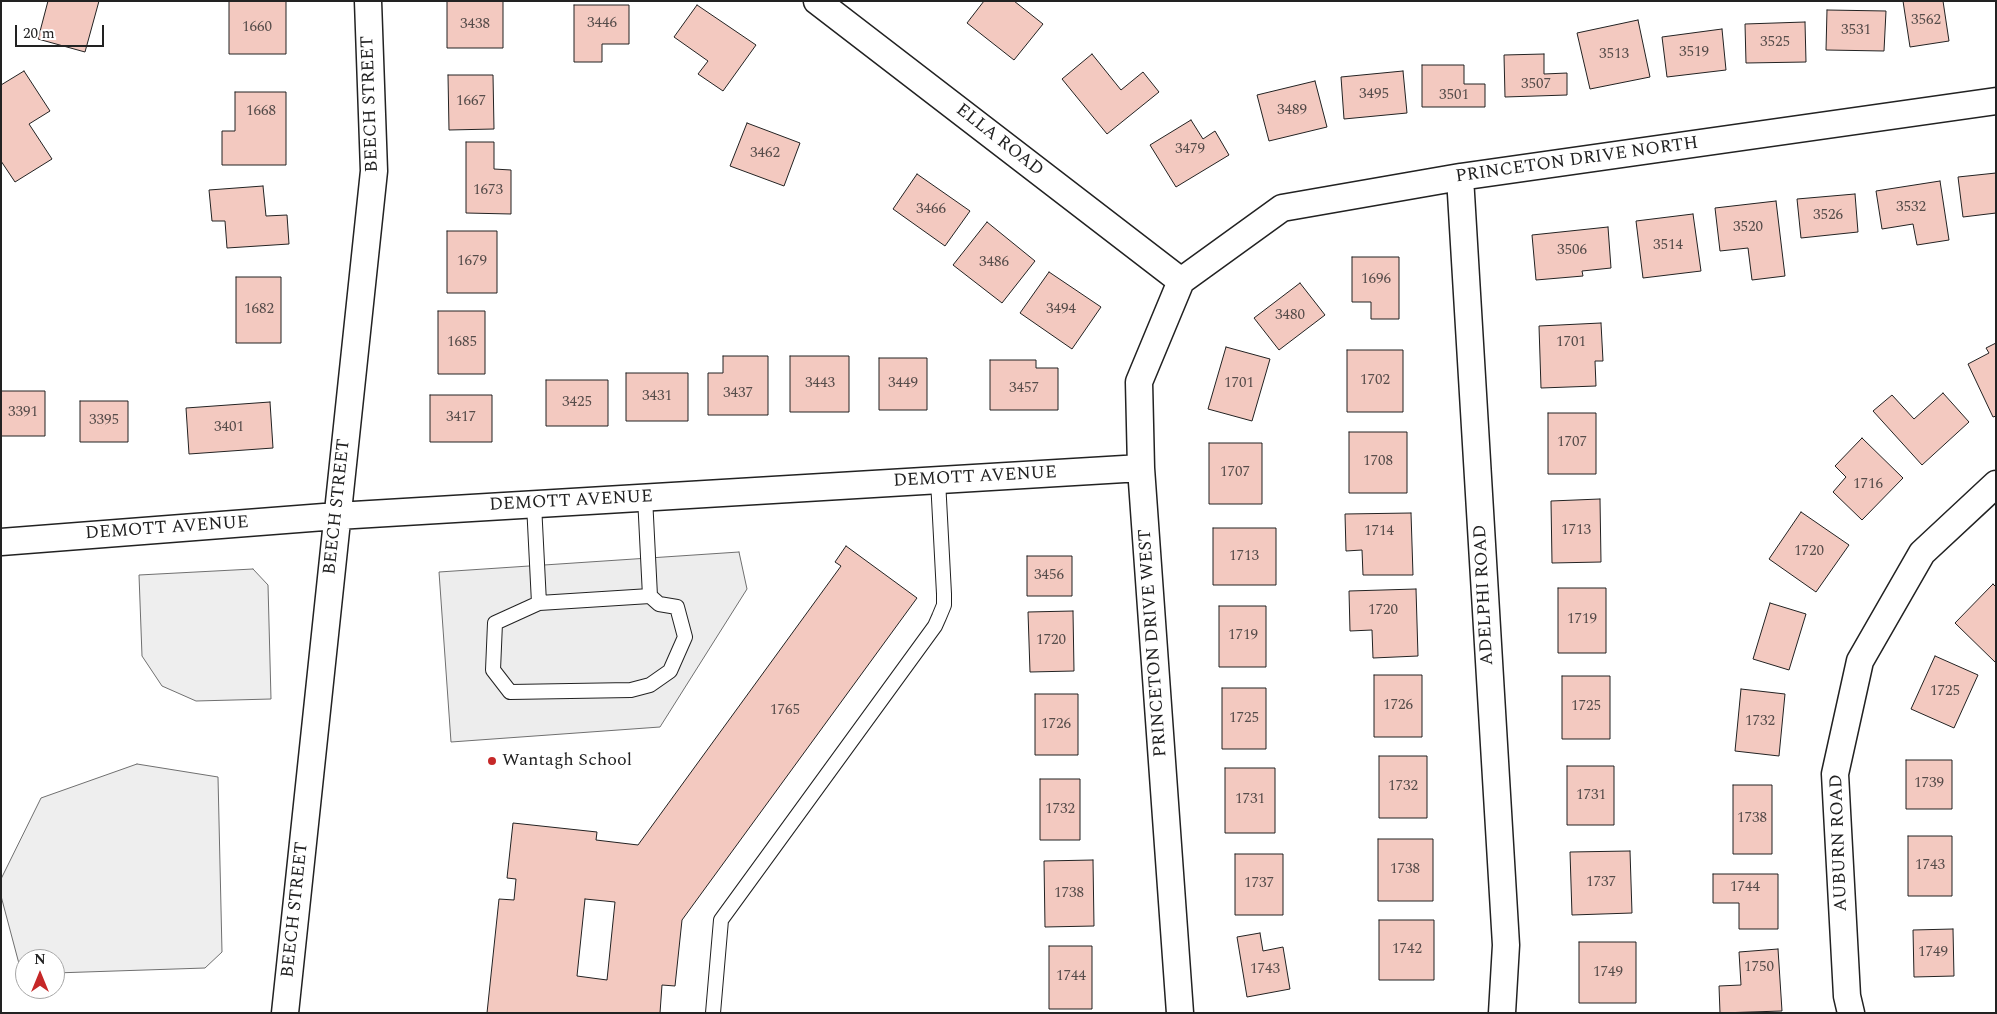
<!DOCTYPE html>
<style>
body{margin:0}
#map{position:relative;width:1997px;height:1014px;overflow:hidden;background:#fff;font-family:Spectral,serif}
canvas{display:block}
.frame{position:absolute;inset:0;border:2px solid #222;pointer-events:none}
.north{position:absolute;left:15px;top:949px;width:50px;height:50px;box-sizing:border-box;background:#fff;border:1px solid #a7a7a7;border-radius:50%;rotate:0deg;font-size:14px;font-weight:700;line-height:20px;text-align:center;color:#222}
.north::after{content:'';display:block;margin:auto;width:18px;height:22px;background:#c62828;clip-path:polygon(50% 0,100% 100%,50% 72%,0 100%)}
.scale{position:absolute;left:15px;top:25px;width:89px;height:22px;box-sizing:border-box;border:2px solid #222;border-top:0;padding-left:6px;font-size:15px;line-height:18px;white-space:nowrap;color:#222;-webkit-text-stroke:4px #fff;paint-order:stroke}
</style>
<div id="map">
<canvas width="1997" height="1014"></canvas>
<div class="frame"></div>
<div class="north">N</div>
<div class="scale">20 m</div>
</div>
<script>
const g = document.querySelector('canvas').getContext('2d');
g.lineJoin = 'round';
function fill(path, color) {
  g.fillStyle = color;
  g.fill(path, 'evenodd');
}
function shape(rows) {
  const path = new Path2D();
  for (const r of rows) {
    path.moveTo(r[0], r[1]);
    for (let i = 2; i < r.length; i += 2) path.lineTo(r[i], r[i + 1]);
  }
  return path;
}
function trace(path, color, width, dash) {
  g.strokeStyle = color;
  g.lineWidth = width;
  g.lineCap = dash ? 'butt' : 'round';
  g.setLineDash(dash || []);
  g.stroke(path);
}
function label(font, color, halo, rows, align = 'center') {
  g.font = font + ' Spectral,serif';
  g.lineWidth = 4;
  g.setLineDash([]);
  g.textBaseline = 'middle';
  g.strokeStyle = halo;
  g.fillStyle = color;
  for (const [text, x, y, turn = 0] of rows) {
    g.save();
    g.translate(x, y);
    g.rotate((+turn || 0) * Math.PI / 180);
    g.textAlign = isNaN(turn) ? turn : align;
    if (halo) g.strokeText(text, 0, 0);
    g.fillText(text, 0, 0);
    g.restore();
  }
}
const green = shape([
 [253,569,268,585,271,699,196,701,162,686,142,656,139,575,253,569],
 [137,764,218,777,222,952,205,968,55,973,55,959,25,959,25,974,22,975,1,896,1,879,41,798,137,764]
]);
fill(green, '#eee');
trace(green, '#6f6f6f', 1);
const parking = shape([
 [739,552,747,589,660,727,451,742,439,572,739,552]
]);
fill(parking, '#ededed');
trace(parking, '#6f6f6f', 1);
const building = shape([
 [48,1,99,1,85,52,38,39,48,1],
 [229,1,286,1,286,54,229,54,229,1],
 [447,1,503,1,503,48,447,48,447,1],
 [984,1,1014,1,1043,24,1014,60,967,23,984,1],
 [1903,1,1943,1,1949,41,1910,47,1903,1],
 [574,5,629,5,629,44,602,44,602,62,574,62,574,5],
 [697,5,756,45,723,91,698,74,708,61,674,37,697,5],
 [1827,10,1886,11,1884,51,1826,50,1827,10],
 [1638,20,1650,77,1590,89,1577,33,1638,20],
 [1805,22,1806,62,1746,63,1745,24,1805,22],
 [1722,29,1726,70,1667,77,1662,37,1722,29],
 [1092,54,1121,90,1143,72,1159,92,1107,134,1062,79,1092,54],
 [1544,54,1544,74,1567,73,1567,95,1505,97,1504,55,1544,54],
 [1422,65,1464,65,1464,84,1485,84,1485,107,1422,107,1422,65],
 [24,71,50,111,29,124,52,159,15,182,1,161,1,85,24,71],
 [1403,71,1407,113,1344,119,1341,77,1403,71],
 [448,75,493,75,494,129,449,130,448,75],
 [1315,81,1327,127,1269,141,1257,95,1315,81],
 [235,92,286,92,286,165,222,165,222,131,235,131,235,92],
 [1191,120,1203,139,1215,131,1229,155,1176,187,1150,145,1191,120],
 [747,123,800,143,784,186,730,166,747,123],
 [466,142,494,142,494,169,511,170,511,214,466,213,466,142],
 [1996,173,1996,213,1963,217,1958,177,1996,173],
 [917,174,970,211,945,246,893,209,917,174],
 [1940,181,1949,240,1917,245,1913,224,1882,229,1876,191,1940,181],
 [263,186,266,216,287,215,289,244,227,248,225,221,212,221,209,190,263,186],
 [1855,194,1858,232,1801,238,1797,199,1855,194],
 [1776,201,1785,276,1752,280,1748,248,1720,251,1715,208,1776,201],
 [1693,214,1701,271,1643,278,1636,221,1693,214],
 [987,222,1035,261,1002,303,953,265,987,222],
 [1608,227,1611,268,1582,271,1583,276,1536,280,1532,235,1608,227],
 [447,231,497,231,497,293,447,293,447,231],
 [1352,257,1399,257,1399,319,1371,319,1371,302,1352,302,1352,257],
 [1049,272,1101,307,1072,349,1020,313,1049,272],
 [236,277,281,277,281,343,236,343,236,277],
 [1300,283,1325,315,1279,350,1254,318,1300,283],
 [438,311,485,311,485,374,438,374,438,311],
 [1601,323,1603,361,1595,361,1596,386,1541,388,1539,326,1601,323],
 [1996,343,1996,416,1993,417,1968,364,1989,353,1986,348,1996,343],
 [1226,347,1270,359,1252,421,1208,409,1226,347],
 [1347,350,1403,350,1403,412,1347,412,1347,350],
 [723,356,768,356,768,415,708,415,708,373,723,373,723,356],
 [790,356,849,356,849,412,790,412,790,356],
 [879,358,927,358,927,410,879,410,879,358],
 [990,360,1036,360,1036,368,1058,368,1058,410,990,410,990,360],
 [626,373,688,373,688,421,626,421,626,373],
 [546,380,608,380,608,426,546,426,546,380],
 [1,391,45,391,45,436,1,436,1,391],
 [1943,393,1969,422,1922,465,1873,411,1892,395,1914,419,1943,393],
 [430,395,492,395,492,442,430,442,430,395],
 [80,401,128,401,128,442,80,442,80,401],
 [270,402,273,448,189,454,186,408,270,402],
 [1548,413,1596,413,1596,474,1548,474,1548,413],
 [1349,432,1407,432,1407,493,1349,493,1349,432],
 [1862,438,1903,478,1862,520,1833,492,1846,477,1835,466,1862,438],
 [1209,443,1262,443,1262,504,1209,504,1209,443],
 [1600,499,1601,562,1552,563,1551,501,1600,499],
 [1801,512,1849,545,1816,592,1769,559,1801,512],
 [1411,513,1413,575,1363,575,1362,550,1346,551,1345,514,1411,513],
 [1213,528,1276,528,1276,585,1213,585,1213,528],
 [846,546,917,598,682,920,675,986,662,985,660,1013,487,1013,499,899,514,900,516,879,507,878,513,823,597,832,596,840,638,845,841,566,835,562,846,546],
 [585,899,615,902,607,980,577,976,585,899],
 [1027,556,1072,556,1072,596,1027,596,1027,556],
 [1993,584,1996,587,1996,663,1955,623,1993,584],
 [1558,588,1606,588,1606,653,1558,653,1558,588],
 [1416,589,1418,656,1373,658,1372,630,1350,631,1349,591,1416,589],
 [1770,603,1806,614,1789,670,1753,659,1770,603],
 [1219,606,1266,606,1266,667,1219,667,1219,606],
 [1073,611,1074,671,1030,672,1028,612,1073,611],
 [1935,656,1978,675,1954,728,1911,709,1935,656],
 [1374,675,1422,675,1422,737,1374,737,1374,675],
 [1562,676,1610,676,1610,739,1562,739,1562,676],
 [1222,688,1266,688,1266,749,1222,749,1222,688],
 [1741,689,1785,694,1779,756,1735,751,1741,689],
 [1035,694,1078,694,1078,755,1035,755,1035,694],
 [1379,756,1427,756,1427,818,1379,818,1379,756],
 [1906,760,1952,760,1952,809,1906,809,1906,760],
 [1567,766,1614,766,1614,825,1567,825,1567,766],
 [1225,768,1275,768,1275,833,1225,833,1225,768],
 [1040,779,1080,779,1080,840,1040,840,1040,779],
 [1733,785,1772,785,1772,854,1733,854,1733,785],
 [1908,836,1952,836,1952,896,1908,896,1908,836],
 [1378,839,1433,839,1433,901,1378,901,1378,839],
 [1630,851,1632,913,1572,915,1570,852,1630,851],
 [1235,854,1283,854,1283,915,1235,915,1235,854],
 [1093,860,1094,926,1045,927,1044,861,1093,860],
 [1713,874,1778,874,1778,929,1739,929,1739,903,1713,903,1713,874],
 [1379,920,1434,920,1434,980,1379,980,1379,920],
 [1953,929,1954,976,1914,977,1913,930,1953,929],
 [1260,933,1263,951,1283,947,1290,989,1247,997,1237,937,1260,933],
 [1579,942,1636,942,1636,1003,1579,1003,1579,942],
 [1049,946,1092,946,1092,1009,1049,1009,1049,946],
 [1778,949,1782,1011,1720,1013,1719,986,1741,985,1739,952,1778,949]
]);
fill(building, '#f3c9c0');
trace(building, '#222', 1);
const lane = shape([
 [645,497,650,596,659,604,677,607,685,637,670,671,650,685,631,690,510,692,493,670,495,623,539,603,650,596],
 [534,504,539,603],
 [713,1013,721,920,935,626,939,617,944,605,944,594,938,480]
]);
const street = shape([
 [817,1,1181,281],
 [1460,177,1506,945,1502,1013],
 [1181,281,1282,208,1460,177,1996,101],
 [1,542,337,516,1141,468],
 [285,1013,374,171,368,1],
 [1180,1013,1141,468,1139,382,1181,281],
 [1851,1013,1847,996,1835,774,1860,661,1922,553,1996,484]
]);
trace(lane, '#222', 16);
trace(street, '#222', 29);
trace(lane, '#fff', 14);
trace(street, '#fff', 26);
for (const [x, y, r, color] of [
 [492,761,5,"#c62828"]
]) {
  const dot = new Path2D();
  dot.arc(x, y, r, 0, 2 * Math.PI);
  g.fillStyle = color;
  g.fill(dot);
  trace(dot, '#fff', 2);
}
label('15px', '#564c4a', null, [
 ["3562",1926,21],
 ["3446",602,24],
 ["3438",475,25],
 ["1660",257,28],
 ["3531",1856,31],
 ["3525",1775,43],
 ["3519",1694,53],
 ["3513",1614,55],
 ["3507",1536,85],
 ["3495",1374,95],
 ["3501",1454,96],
 ["1667",471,102],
 ["3489",1292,111],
 ["1668",261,112],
 ["3479",1190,150],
 ["3462",765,154],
 ["1673",488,191],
 ["3532",1911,208],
 ["3466",931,210],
 ["3526",1828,216],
 ["3520",1748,228],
 ["3514",1668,246],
 ["3506",1572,251],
 ["1679",472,262],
 ["3486",994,263],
 ["1696",1376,280],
 ["1682",259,310],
 ["3494",1061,310],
 ["3480",1290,316],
 ["1685",462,343],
 ["1701",1571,343],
 ["1702",1375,381],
 ["3443",820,384],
 ["3449",903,384],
 ["1701",1239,384],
 ["3457",1024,389],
 ["3437",738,394],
 ["3431",657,397],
 ["3425",577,403],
 ["3391",23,413],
 ["3417",461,418],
 ["3395",104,421],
 ["3401",229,428],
 ["1707",1572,443],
 ["1708",1378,462],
 ["1707",1235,473],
 ["1716",1868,485],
 ["1713",1576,531],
 ["1714",1379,532],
 ["1720",1809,552],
 ["1713",1244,557],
 ["3456",1049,576],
 ["1720",1383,611],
 ["1719",1582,620],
 ["1719",1243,636],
 ["1720",1051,641],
 ["1725",1945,692],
 ["1726",1398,706],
 ["1725",1586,707],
 ["1765",785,711],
 ["1725",1244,719],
 ["1732",1760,722],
 ["1726",1056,725],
 ["1739",1929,784],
 ["1732",1403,787],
 ["1731",1591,796],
 ["1731",1250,800],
 ["1732",1060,810],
 ["1738",1752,819],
 ["1743",1930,866],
 ["1738",1405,870],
 ["1737",1601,883],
 ["1737",1259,884],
 ["1744",1745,888],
 ["1738",1069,894],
 ["1742",1407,950],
 ["1749",1933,953],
 ["1750",1759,968],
 ["1743",1265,970],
 ["1749",1608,973],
 ["1744",1071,977]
]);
label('18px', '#222', '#fff', [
 ["BEECH STREET",371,104,-92],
 ["ELLA ROAD",999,141,38],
 ["PRINCETON DRIVE NORTH",1577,161,-8],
 ["DEMOTT AVENUE",975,478,-3],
 ["DEMOTT AVENUE",571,502,-3],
 ["BEECH STREET",338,507,-84],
 ["DEMOTT AVENUE",167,529,-4],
 ["ADELPHI ROAD",1485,595,-93],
 ["PRINCETON DRIVE WEST",1154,643,-94],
 ["AUBURN ROAD",1840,843,-92],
 ["BEECH STREET",296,910,-84]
]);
label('18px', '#222', '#fff', [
 ["Wantagh School",502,761]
], 'left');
</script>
